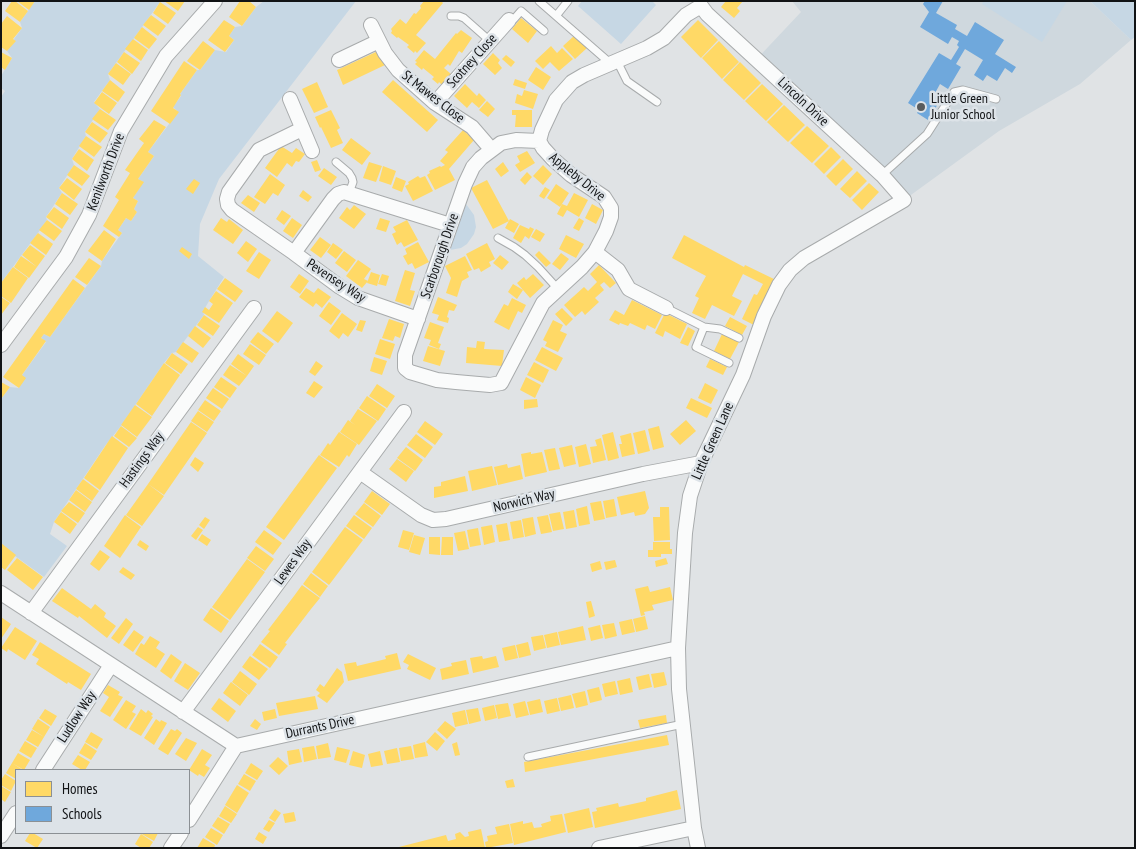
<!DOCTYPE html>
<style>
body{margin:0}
#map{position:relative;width:1136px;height:849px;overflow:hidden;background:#e0e3e5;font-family:"PT Sans Narrow",sans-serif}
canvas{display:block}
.frame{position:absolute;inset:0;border:2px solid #111315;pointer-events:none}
.legend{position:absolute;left:15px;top:769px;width:175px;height:65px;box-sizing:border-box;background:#dde3e8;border:1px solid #8b9094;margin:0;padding:6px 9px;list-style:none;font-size:15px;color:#111315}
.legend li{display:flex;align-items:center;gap:10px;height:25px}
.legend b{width:25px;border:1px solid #8b9094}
</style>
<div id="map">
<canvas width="1136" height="849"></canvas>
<div class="frame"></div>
<ul class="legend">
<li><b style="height:14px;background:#ffd966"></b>Homes</li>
<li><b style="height:14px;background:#6fa8dc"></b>Schools</li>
</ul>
</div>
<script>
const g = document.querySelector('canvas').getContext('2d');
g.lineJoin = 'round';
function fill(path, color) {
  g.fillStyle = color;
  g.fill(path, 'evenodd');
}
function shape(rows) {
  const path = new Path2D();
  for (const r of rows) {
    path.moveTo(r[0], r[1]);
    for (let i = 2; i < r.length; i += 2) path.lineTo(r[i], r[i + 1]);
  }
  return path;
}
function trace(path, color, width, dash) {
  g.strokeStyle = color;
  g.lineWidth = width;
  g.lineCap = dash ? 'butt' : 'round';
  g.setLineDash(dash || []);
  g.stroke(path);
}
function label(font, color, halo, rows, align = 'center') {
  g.font = font + ' "PT Sans Narrow",sans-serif';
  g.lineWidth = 5;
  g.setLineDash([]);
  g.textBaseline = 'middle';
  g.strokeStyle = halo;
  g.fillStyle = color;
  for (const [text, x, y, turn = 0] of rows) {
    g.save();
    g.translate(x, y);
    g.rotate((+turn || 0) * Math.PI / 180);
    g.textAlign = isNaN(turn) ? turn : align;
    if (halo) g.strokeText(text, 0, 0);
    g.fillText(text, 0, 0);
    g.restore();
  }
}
fill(shape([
 [792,1,1090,1,1131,40,1080,84,999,131,904,200,753,63,801,12]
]), '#cfd8de');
fill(shape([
 [35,1,161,1,108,74,110,80,94,102,100,109,85,132,86,136,72,159,74,165,59,188,62,193,46,217,47,220,38,233,1,283,1,97,5,91,1,88,1,76,12,58,7,51,15,41,14,39,22,28,20,22],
 [264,1,356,1,219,179,200,224,198,256,224,277,203,311,204,315,176,352,172,353,164,363,121,426,105,446,54,522,50,534,67,546,44,577,1,546,1,399,10,387,19,388,22,375,46,342,41,338,44,334,50,337,101,266,102,261,122,233,118,230,126,218,131,221,137,212,134,209,138,201,133,198,143,182,138,179,154,156,148,152,178,112,173,107,181,96,180,94,197,70,200,70,215,50,226,52,234,40,229,36,235,27,242,26,256,7],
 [582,1,652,1,656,5,621,44,578,6],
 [984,1,1067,1,1042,42,982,4],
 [1090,1,1135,1,1135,37,1131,40],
 [466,204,474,215,476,227,474,234,467,244,461,248,450,250]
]), '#c6d7e4');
fill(shape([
 [12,1,15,1,28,11,20,22,5,11],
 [17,1,35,1,29,10],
 [164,1,185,1,178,11],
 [240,1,249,1,256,7,242,26,229,17],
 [424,1,441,1,443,3,416,35,426,43,417,53,415,51,414,53,407,47,409,45,398,37,397,38,391,33,392,31,391,29,400,19,406,24,414,13,416,14,421,8,420,6],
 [726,1,743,1,737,8,740,11,734,18,721,7],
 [160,2,176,13,168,24,153,13],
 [151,15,166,26,158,36,143,25],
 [7,16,22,28,13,39,16,41,7,51,1,47,1,24],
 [521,18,537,31,528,43,512,29],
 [224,20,235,27,229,36,234,40,225,52,208,40],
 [698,20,718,40,701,58,681,37],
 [142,27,157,39,149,49,134,38],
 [461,30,472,38,462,53,459,51,450,66,448,64,444,68,451,74,442,85,439,82,438,84,432,79,434,77,423,68,422,70,415,64,417,62,415,61,424,50,435,59,456,33,457,34],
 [575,35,587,48,575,59,563,46],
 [133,39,148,50,141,61,125,49],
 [203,41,215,50,200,70,187,61],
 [719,41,739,62,722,79,702,58],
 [551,46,557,53,562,48,573,59,559,71,550,62,543,69,535,61],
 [378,51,385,65,343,85,337,70],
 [1,52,12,58,5,70,1,67],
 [124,52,140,63,132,74,117,62],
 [493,53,500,60,498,63,502,68,495,75,483,64],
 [506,55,515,62,511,67,502,59],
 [184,61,197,70,180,94,181,95,173,108,179,112,170,124,151,111],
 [740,62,761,83,744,100,723,80],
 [116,63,131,74,123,85,108,74],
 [536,67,551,77,543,90,528,80],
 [515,79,527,83,525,89,513,85],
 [110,80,125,92,118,102,102,91],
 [393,80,438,120,427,132,382,92],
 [317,82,328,107,314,113,302,89],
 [465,84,477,96,479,93,486,100,479,108,472,102,467,108,454,96],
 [762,84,783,104,766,121,745,101],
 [524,90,538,94,533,109,515,103,517,94,522,96],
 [102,92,117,103,109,114,94,103],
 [487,101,495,109,488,117,479,110],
 [784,105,805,125,788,142,767,122],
 [100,109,116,120,108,130,92,119],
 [331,110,340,128,337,130,343,143,331,148,321,127,320,128,315,117],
 [512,110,532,110,532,127,515,127,516,115,512,115],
 [154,120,166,127,148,152,154,156,138,179,144,182,133,198,138,201,134,209,137,212,131,221,126,218,118,230,122,233,119,237,103,226,119,200,115,197,130,173,125,170,144,143,139,139],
 [92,122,108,133,100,143,85,132],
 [807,126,829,146,812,163,790,143],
 [463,130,474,140,449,169,455,180,435,190,427,175,430,173,429,171,440,166,441,167,445,165,440,161,448,152,445,150],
 [86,136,102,147,94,157,79,146],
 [351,138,371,153,362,165,342,150],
 [281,146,292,153,296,148,305,154,299,162,296,161,292,167,287,163,277,177,265,168],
 [831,147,841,157,824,174,814,164],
 [79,149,94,160,87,171,72,159],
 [527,151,535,163,520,172,515,165,520,162,517,156],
 [843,159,853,169,836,186,826,176],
 [317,160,321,170,315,172,311,162],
 [369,162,382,166,376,182,363,178],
 [503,162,509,171,501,177,495,169],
 [74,165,90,176,82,186,67,175],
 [543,165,552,174,543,185,533,176],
 [383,166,396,171,391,185,379,181],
 [324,168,337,177,331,185,318,176],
 [857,171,867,181,850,198,840,189],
 [527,172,532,177,525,185,520,180],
 [270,174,285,185,278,196,273,193,265,204,254,197],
 [418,176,420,178,425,176,433,191,413,201,405,186,409,184,408,182],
 [396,177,406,181,402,192,392,188],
 [67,178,82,189,74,200,59,188],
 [194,179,200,183,193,194,186,189],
 [487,180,509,221,493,229,471,188],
 [869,183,879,192,862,210,852,200],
 [556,184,569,193,560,207,547,198],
 [545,187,550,190,544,199,539,196],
 [303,190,312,197,308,202,299,196],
 [62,193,78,204,70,215,55,204],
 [574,193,588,200,579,217,567,210,563,217,557,214,562,204,567,206],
 [248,195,260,203,254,212,241,203],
 [592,204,603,210,596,224,585,218],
 [354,205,366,214,354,229,339,218,347,207,350,210],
 [54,207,69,218,62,229,46,217],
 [282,210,291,216,284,225,276,219],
 [221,218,227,222,229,219,243,230,233,244,213,230],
 [292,218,302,225,293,238,283,231],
 [380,218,390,221,386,232,376,229],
 [579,218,584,221,579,231,573,228],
 [510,219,519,224,514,233,505,228],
 [47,220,62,231,54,241,39,230],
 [407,220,418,240,404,247,401,242,397,245,392,234,396,232,393,227],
 [520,225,529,229,530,227,534,229,529,239,525,236,521,243,513,238],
 [536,229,545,234,540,242,531,237],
 [104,230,116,239,102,261,88,251],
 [38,233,53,244,46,255,30,243],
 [566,235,584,244,576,258,559,249],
 [684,235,744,267,745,265,776,280,754,325,742,319,754,294,757,295,763,284,743,274,732,296,742,301,734,316,712,305,705,319,692,313,699,298,695,296,706,276,672,258],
 [320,237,331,245,321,258,310,250],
 [246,241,257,249,248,262,237,253],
 [418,242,429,262,415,269,412,263,408,265,403,256,407,254,405,249],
 [333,243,343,250,336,259,327,252],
 [487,243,495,259,489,262,491,266,481,272,479,268,474,270,466,254],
 [30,245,45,256,37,267,22,255],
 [182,247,192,254,189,259,179,251],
 [344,251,356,260,347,272,335,263],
 [539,251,551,263,546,267,535,255],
 [259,252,271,260,259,279,246,271],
 [561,253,569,259,560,270,552,264],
 [500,255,509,262,502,270,493,263],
 [21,256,37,267,29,278,14,267],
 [465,256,472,270,467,272,469,277,462,281,457,297,446,293,451,278,445,266],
 [89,258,101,266,87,285,75,277],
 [358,260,371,269,364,279,368,281,362,288,346,276],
 [599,265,616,283,610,288,604,282,600,285,604,290,595,298,599,302,585,315,582,311,575,317,564,305,584,287,588,291,597,282,590,274],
 [13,267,28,278,11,303,1,296,1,283,4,279,14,286,4,279],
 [405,270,415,273,410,290,415,291,410,306,395,301],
 [371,272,380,275,377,286,367,283],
 [299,274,309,281,300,294,290,287],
 [382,274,389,276,386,286,378,284],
 [533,274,544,285,530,298,517,283,524,277,526,280],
 [225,278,243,291,235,302,217,289],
 [73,279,85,288,50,337,44,334,41,338,46,341,22,375,26,378,19,388,3,377],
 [513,284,523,290,517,299,508,292],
 [306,288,314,293,318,288,331,297,322,308,316,303,313,307,299,297],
 [216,291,233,303,219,323,202,312,205,307,209,310,213,304,209,301],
 [1,297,10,303,1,315],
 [438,297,457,305,454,311,449,310,447,317,449,318,448,323,437,320,439,315,432,313],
 [512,298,526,305,522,313,518,311,509,330,494,322,504,304,508,306],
 [632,300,662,315,655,329,647,325,645,330,630,323,628,326,620,323,619,325,609,320,615,310,624,315],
 [329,302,341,311,331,325,319,316],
 [562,308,573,319,566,326,555,314],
 [277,311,293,323,278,343,262,331],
 [342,313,357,324,348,337,343,333,339,339,329,331],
 [665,313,687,324,680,339,665,331,663,337,655,333],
 [204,315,220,326,213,336,197,325],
 [730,317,747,326,742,335,725,326],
 [389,319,404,324,400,338,395,336,393,341,382,338],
 [360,320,366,321,362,332,356,330],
 [553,320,563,325,560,331,567,334,558,352,545,346,547,342,543,340],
 [430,322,444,327,438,343,441,344,439,349,429,345,431,340,424,338],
 [195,326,211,338,203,348,188,336],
 [688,327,695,331,688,346,680,343],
 [258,332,274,344,266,354,250,342],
 [722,334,739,342,730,359,714,351],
 [380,339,395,344,390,359,375,354],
 [477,341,485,342,484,349,504,350,502,366,466,363,467,347,476,348],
 [183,342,199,353,192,363,176,352],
 [250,344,266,355,259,365,243,354],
 [428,346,445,351,440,366,423,361],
 [542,347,563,358,556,371,535,360],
 [172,353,188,364,181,374,165,363],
 [238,354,254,366,247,376,231,364],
 [374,357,387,361,382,375,370,371],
 [710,359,727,367,723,375,706,367],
 [316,361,323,366,315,376,309,372],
 [534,362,549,370,543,383,527,375],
 [164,363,180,375,152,416,136,404],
 [230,365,247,376,239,386,223,375],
 [221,377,237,388,230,398,214,387],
 [526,377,541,385,535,398,520,390],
 [314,381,323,387,314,398,306,393],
 [1,382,10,387,1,399],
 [705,383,718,390,711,404,698,398],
 [377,384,395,396,387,408,369,396],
 [213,388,229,399,222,409,206,398],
 [367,396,386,409,378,421,359,408],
 [691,398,712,408,707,418,686,408],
 [537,399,538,407,524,409,524,400],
 [205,400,221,411,214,421,198,410],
 [135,405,152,417,137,437,121,425],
 [358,409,377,421,359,445,340,432,348,420,355,425,350,421],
 [198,411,214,422,207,432,191,421],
 [686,420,696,431,680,445,670,434],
 [425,421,443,434,435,445,417,432],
 [191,422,207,433,164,495,148,484],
 [121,426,137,438,129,447,114,436],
 [659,426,664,447,653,450,648,429],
 [645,430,650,451,638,454,633,433],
 [339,432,357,444,349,457,347,455,339,467,320,455,328,443,330,445],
 [613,432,619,458,608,461,602,435],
 [631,433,635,454,622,457,619,444,622,444,620,436],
 [416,434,433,447,425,458,407,445],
 [112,436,128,448,100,490,84,478],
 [601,438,606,460,593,463,590,447,597,446,595,440],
 [586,444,591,464,579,467,575,447],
 [572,445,576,464,564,467,559,448],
 [406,447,423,460,415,471,397,458],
 [555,448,560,469,549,471,544,450],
 [531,452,531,454,542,452,547,472,525,477,521,454],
 [319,455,337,468,284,540,266,527],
 [195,457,204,463,198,472,190,465],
 [397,459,414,471,406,482,389,469],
 [507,464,508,468,520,465,523,479,498,485,494,467],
 [492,466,497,485,472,491,468,471],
 [465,476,468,491,434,498,434,487,441,486,441,482],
 [83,479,99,491,92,501,76,489],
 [148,484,164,496,142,526,126,515],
 [76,490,92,502,85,512,69,500],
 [372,491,390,504,382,515,364,502],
 [645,491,649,508,645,514,635,516,634,512,621,515,617,497],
 [614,499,617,516,606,518,603,501],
 [601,501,605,519,594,521,590,503],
 [69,502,85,513,78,523,61,511],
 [364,503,381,516,373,527,355,514],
 [587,506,590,524,579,526,576,509],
 [660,507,669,507,670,540,654,541,653,517,660,517],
 [574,510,577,527,566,529,563,512],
 [61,512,77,524,70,534,54,522],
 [560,512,564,529,553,531,549,514],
 [125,515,141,527,120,558,104,546],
 [354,515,372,528,364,539,346,526],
 [548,515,552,532,541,534,537,517],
 [205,517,210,520,204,529,199,525],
 [533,517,536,534,525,537,522,519],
 [521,520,524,537,513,539,510,522],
 [507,523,510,540,499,542,496,525],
 [492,525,495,542,484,545,481,527],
 [198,527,203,530,196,540,191,536],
 [345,527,363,540,329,585,312,572],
 [478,528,481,545,470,547,467,530],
 [264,530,282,543,273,555,255,542],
 [403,530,414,533,409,550,398,547],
 [465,531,469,549,458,551,454,533],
 [202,534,211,540,207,546,198,540],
 [414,535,425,538,420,555,409,552],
 [429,537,440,537,440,555,429,554],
 [442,537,453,537,453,555,441,555],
 [140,540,149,546,146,551,137,545],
 [653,542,670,542,670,549,672,549,672,554,661,554,661,557,648,557,648,550,653,550],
 [1,543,16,555,5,570,1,567],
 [256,546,274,559,265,571,247,558],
 [100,550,110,557,99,571,90,564],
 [17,558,43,577,33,590,7,570],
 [666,558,668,564,656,567,655,561],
 [247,559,265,572,230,620,212,607],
 [615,560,617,567,606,570,604,562],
 [600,561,602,569,592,572,590,564],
 [123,567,135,575,131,580,119,572],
 [311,573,328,586,320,597,303,584],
 [302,585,320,598,311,609,294,596],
 [648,586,650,592,670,587,673,600,652,605,654,610,644,612,645,615,641,616,635,589],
 [62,588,91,609,95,604,106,613,104,617,116,626,107,638,79,616,78,618,52,601],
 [294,596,311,609,285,643,287,644,279,655,261,642,270,631,268,630],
 [591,601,595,616,589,618,586,602],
 [211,608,229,621,221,633,203,620],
 [645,616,648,629,636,632,633,619],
 [1,617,11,624,1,639],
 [126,618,133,624,119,644,111,638],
 [632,619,635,632,622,635,619,622],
 [614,623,617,636,605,639,602,625],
 [600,625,603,638,591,641,588,628],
 [583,626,586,640,561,645,558,632],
 [15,627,37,641,25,660,8,649,7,652,1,648],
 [134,630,144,637,133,652,123,645],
 [557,632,560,645,547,648,544,635],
 [543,635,546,648,534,651,531,637],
 [150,636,160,642,156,648,165,654,156,668,135,654,141,643,144,645],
 [40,642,91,674,81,690,68,682,67,684,36,664,39,659,32,655],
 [528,642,531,655,519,658,516,645],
 [260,644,278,657,270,668,252,655],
 [515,645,518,658,505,661,502,648],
 [397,653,401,669,348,681,344,664,356,662,357,666,386,659,385,656],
 [171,654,182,662,171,679,160,671],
 [408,654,436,668,430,680,407,669,409,665,403,662],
 [250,656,268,669,259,680,242,667],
 [482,656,483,659,496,656,499,667,473,673,470,658],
 [466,660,469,674,442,680,440,669,452,666,451,663],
 [185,663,200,673,188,690,174,681],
 [337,668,342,672,344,682,327,703,317,696,320,693,316,690,320,684,324,687],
 [240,671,257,684,249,695,232,682],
 [664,672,667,685,654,688,651,674],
 [649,674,652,687,639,690,636,677],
 [630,678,633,692,620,695,617,681],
 [615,681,618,694,605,697,602,684],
 [231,682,248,695,240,706,223,693],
 [108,685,120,692,118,695,123,697,110,717,100,711,109,697,103,693],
 [599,687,602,700,590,703,587,690],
 [585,691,588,705,576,708,572,694],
 [571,695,574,708,561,711,558,698],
 [315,696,318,709,279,716,276,703],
 [219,698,236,711,228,722,211,709],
 [557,698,560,711,547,714,544,701],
 [540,699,543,712,530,715,527,702],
 [126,700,136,706,132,712,136,714,126,729,113,720],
 [525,701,529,715,516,718,513,704],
 [508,703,511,716,498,719,495,705],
 [494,705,497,718,485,721,482,708],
 [478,708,481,721,469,724,466,710],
 [45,709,57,716,51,726,39,718],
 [141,709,146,713,148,710,153,714,151,716,153,717,141,736,129,729],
 [275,709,277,718,264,721,262,712],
 [465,710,468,724,455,727,452,713],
 [666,715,667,723,640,728,638,720],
 [38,719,50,727,44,737,32,729],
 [156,719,160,722,161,720,167,723,154,745,144,738],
 [255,719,261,724,257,730,250,726],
 [445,721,456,729,447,739,437,730],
 [171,729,175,731,177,729,182,733,168,755,158,749],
 [32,730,44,737,38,747,26,740],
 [91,732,103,739,97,749,85,742],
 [435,732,445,741,437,751,426,742],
 [667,735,669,745,525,772,524,762],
 [186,738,197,743,186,761,175,754],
 [25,741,37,748,31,758,19,751],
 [425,742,428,756,415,758,413,745],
 [457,742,460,755,455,756,452,744],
 [85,743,97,751,91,760,79,753],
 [328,743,331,757,318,759,316,746],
 [314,746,317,759,304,762,302,748],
 [411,746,414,759,401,761,399,748],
 [337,747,350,750,346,763,334,760],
 [397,748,400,762,387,764,384,751],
 [202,749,212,755,205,765,210,768,204,777,199,774,198,776,189,770],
 [299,749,302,762,289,765,287,751],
 [353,751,365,755,362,768,349,765],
 [380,751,383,765,371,767,368,754],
 [18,753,30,760,24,770,12,763],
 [78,755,90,762,85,770,82,770,72,764],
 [278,757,288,766,279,775,269,766],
 [12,763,23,770,16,770,16,779,6,773],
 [251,763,263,771,257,780,245,773],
 [5,774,16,781,11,791,1,785,1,780],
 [244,774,256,781,250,791,238,784],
 [513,779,515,787,507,788,505,781],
 [237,785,249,793,237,813,225,805],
 [1,786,11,792,5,802,1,799],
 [677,790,681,809,595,828,592,812,597,811,596,808,618,803,619,807,646,801,646,798],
 [225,806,237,814,231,823,219,816],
 [589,808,593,827,568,833,564,814],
 [275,809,281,813,275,822,269,818],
 [294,812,296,821,285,823,283,814],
 [562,814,566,832,514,845,510,824,523,821,523,824,532,822,534,828,542,827,541,824,551,821,550,816],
 [218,817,230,824,224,834,212,826],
 [269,820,275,823,269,832,263,829],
 [509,824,513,843,486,848,485,842,488,841,487,836,497,834,495,827],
 [211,828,223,835,217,845,205,837],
 [481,829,485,848,395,848,446,835,448,841,456,839,455,834,460,832,465,837,469,836,468,832],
 [259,832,267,837,263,844,255,839],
 [30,833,33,833,43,839,37,848,25,841],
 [140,833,158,833,154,841],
 [141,834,153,842,149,848,141,848,135,844],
 [203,838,215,845,214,848,197,848]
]), '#ffd966');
fill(shape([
 [925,1,943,1,936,13,957,25,955,29,967,36,975,22,1004,40,995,54,1016,67,1012,73,1005,68,997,81,987,75,983,81,974,75,983,60,965,49,956,64,961,67,948,89,940,84,934,95,941,99,928,120,917,113,919,110,908,103,939,53,951,60,959,47,957,45,959,41,952,37,948,44,920,27,929,12,923,4]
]), '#6fa8dc');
const lane = shape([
 [539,1,610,63],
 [451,16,459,16,464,18,490,41],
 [556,16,568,1],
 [509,20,514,19,521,11,544,31],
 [617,61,627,81,657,102],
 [336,162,349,173,352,178,353,182,349,193],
 [882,175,927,134,954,92,963,90,996,99],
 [498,238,514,247,525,255,538,267,558,289],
 [666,308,704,327,696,347,729,363],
 [704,327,720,329,739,338],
 [528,757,683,724]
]);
const street = shape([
 [371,25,385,53,398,70,435,103,472,127,491,149],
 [339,60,379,41],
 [290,99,312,151],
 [435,103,509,20],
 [539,141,516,140,501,143,481,158,473,167,465,184,405,355,405,368,410,372,437,380,456,382,490,385,501,383,543,303,582,267,595,252,606,231,611,217,611,208,604,197,571,175,553,159,543,148,539,141,542,130,556,100,572,82,584,75,647,48,664,38,686,15,701,6],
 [595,252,618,270,629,289,666,308],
 [294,253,232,210,228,205,227,199,229,192,259,150,302,129],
 [418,319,358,298,340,287,294,253,333,199,338,194,344,192,450,225],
 [1,345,66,257,89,215,121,131,166,56,215,1],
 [360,472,421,515,433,520,446,519,643,474,701,463],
 [1,593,236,746,678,648],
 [31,613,254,308],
 [183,712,404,412],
 [43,770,111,665],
 [189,820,236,746],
 [1,836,16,813],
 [171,848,181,833],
 [599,848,694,828],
 [698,848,694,828,679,689,678,648,685,533,690,496,701,463,743,375,764,316,779,285,790,270,804,258,904,200,882,175,707,14,701,6]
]);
trace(lane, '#a8abac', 9);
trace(street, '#a8abac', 16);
trace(lane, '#fafbfb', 7);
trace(street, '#fafbfb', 14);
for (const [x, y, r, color] of [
 [921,107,5,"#595c5e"]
]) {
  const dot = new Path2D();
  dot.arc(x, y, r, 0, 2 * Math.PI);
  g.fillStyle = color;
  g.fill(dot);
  trace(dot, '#dde3e8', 2);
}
label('14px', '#111315', '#dde3e8', [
 ["Scotney Close",472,61,-48],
 ["St Mawes Close",433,97,38],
 ["Lincoln Drive",803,102,43],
 ["Kenilworth Drive",106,172,-69],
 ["Appleby Drive",577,177,39],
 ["Scarborough Drive",440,256,-71],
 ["Pevensey Way",336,281,33],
 ["Little Green Lane",713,441,-66],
 ["Hastings Way",142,460,-54],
 ["Norwich Way",524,501,-13],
 ["Lewes Way",293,562,-54],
 ["Ludlow Way",77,717,-57],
 ["Durrants Drive",320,727,-12]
]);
label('14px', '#111315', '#dde3e8', [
 ["Little Green",931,99],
 ["Junior School",931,115]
], 'left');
</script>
